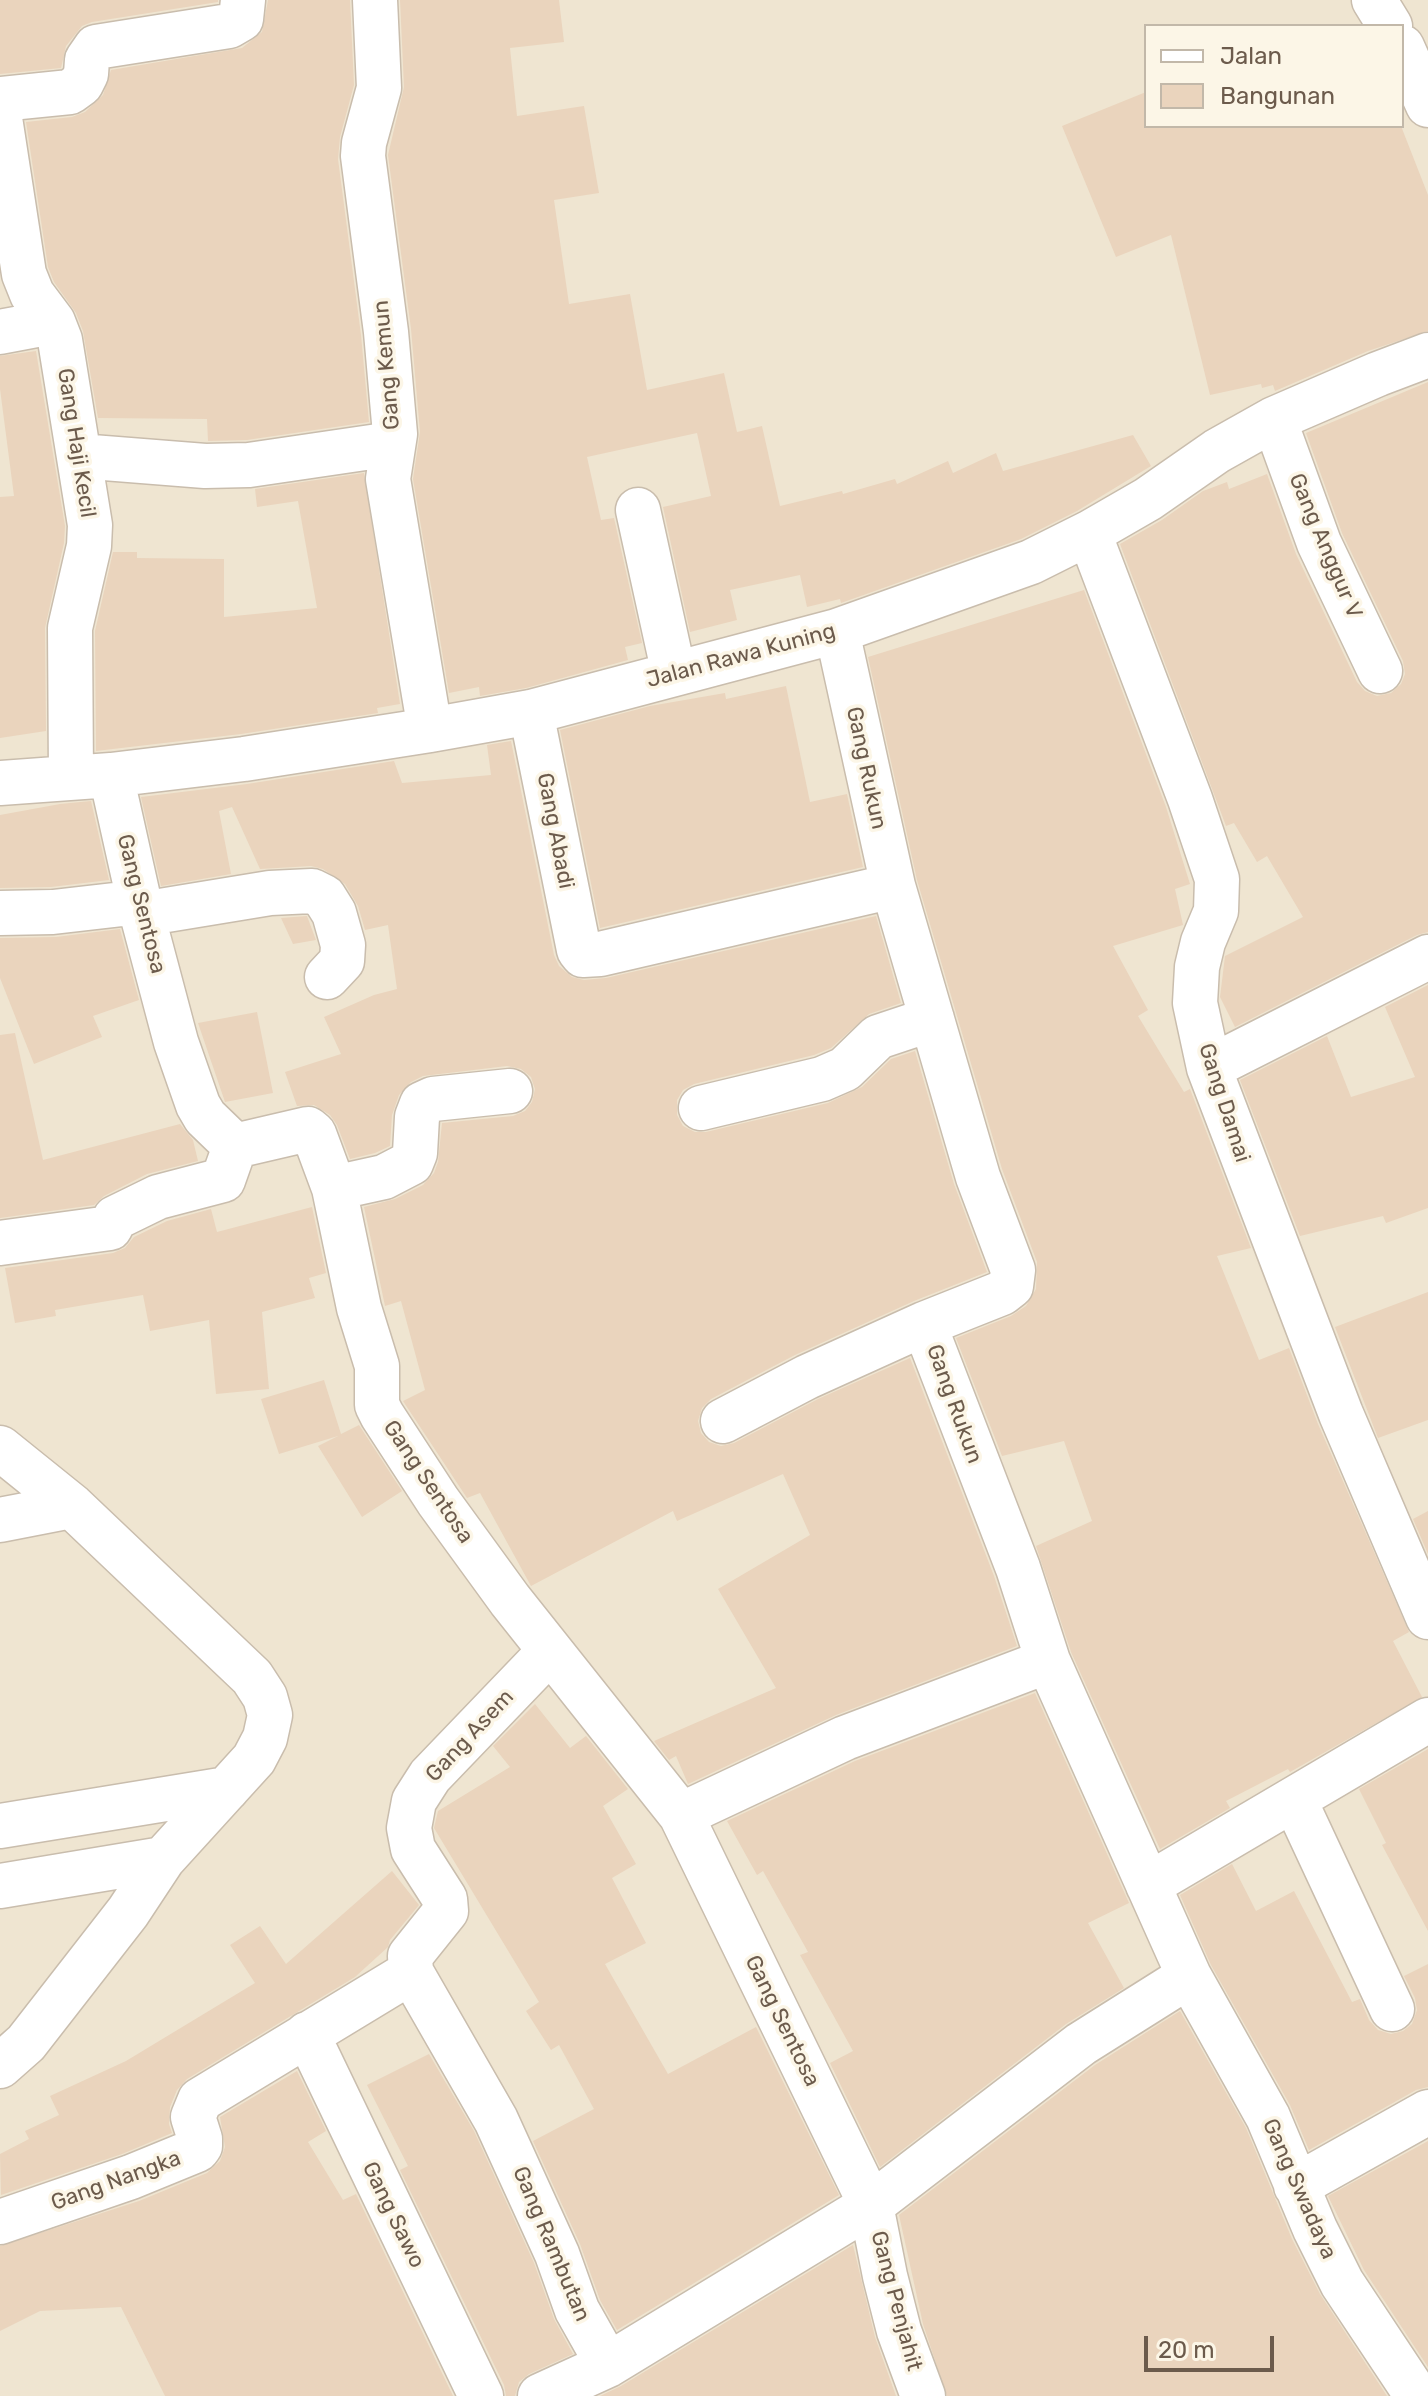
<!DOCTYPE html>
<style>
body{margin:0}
#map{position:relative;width:1428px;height:2396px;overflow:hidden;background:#f8f2e2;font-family:Rubik,sans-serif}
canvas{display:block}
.legend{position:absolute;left:1144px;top:24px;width:260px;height:104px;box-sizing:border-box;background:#fcf6e7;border:2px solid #c2b8a9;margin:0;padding:10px 14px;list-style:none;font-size:24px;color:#6c5b4c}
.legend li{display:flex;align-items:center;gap:16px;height:40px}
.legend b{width:40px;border:2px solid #c2b8a9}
.scale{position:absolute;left:1144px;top:2336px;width:130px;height:36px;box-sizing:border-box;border:4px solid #6c5b4c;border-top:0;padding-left:10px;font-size:24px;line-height:28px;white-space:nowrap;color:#6c5b4c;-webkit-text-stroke:6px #fcf6e7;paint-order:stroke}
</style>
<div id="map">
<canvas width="1428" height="2396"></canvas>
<ul class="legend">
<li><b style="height:10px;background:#fff"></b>Jalan</li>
<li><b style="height:22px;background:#ead4bd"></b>Bangunan</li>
</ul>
<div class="scale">20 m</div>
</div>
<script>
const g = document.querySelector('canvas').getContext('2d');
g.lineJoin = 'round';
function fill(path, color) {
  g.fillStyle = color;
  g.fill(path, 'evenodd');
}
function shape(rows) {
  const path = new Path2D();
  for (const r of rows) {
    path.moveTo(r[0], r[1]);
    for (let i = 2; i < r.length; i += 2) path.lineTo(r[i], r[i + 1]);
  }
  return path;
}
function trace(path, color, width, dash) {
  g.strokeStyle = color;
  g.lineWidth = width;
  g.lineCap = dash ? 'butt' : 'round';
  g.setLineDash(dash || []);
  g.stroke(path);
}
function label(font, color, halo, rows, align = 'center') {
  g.font = font + ' Rubik,sans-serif';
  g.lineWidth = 7;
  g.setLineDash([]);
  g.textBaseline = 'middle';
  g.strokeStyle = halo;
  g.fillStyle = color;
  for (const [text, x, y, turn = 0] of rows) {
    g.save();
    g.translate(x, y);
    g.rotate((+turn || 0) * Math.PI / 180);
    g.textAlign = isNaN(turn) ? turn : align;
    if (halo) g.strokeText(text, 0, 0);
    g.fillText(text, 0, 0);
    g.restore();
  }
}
fill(shape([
 [0,0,1428,0,1428,2396,0,2396],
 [1146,26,1402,26,1402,126,1146,126]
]), '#efe5d1');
fill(shape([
 [0,0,218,0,218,2,92,22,82,26,66,46,61,68,0,74],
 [268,0,350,0,354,85,340,137,338,159,361,335,369,422,247,440,208,441,207,419,98,418,83,331,76,313,54,282,48,267,26,122,72,117,85,112,103,95,111,70,242,48,262,32],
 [400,0,559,0,564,42,510,48,517,116,584,106,599,193,554,200,569,304,630,294,647,390,724,373,737,432,762,426,780,506,842,491,843,494,895,479,897,484,948,461,953,473,996,453,1003,471,1133,435,1151,466,1077,511,1021,539,841,603,840,599,807,607,800,575,730,590,737,620,690,632,663,507,711,496,697,433,587,457,601,520,614,518,642,643,625,647,628,660,526,688,480,696,479,687,449,693,413,479,420,432,411,329,388,155,404,87],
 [1146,92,1146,126,1401,126,1428,195,1428,331,1368,351,1275,391,1273,385,1262,388,1261,384,1210,395,1171,235,1116,257,1062,126],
 [36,351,65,526,64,543,45,628,46,731,0,738,0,497,14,496,0,389,0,356],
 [1428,382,1428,932,1417,935,1235,1027,1220,997,1225,956,1303,917,1267,856,1257,862,1234,823,1226,826,1120,544,1162,520,1203,491,1227,482,1229,489,1267,474,1296,554,1357,682,1365,691,1377,696,1391,693,1401,684,1405,674,1403,661,1342,533,1306,433],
 [364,473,400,704,377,708,378,713,241,734,96,751,95,631,113,552,137,552,137,558,224,559,224,617,317,608,298,501,257,507,255,489],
 [1084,590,1166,807,1190,884,1175,889,1183,925,1113,946,1148,1010,1138,1016,1184,1092,1190,1089,1251,1248,1217,1256,1259,1360,1289,1348,1318,1424,1409,1632,1393,1641,1422,1697,1290,1772,1288,1769,1226,1801,1230,1808,1160,1849,1071,1652,1036,1546,1092,1521,1064,1441,1002,1456,956,1338,1011,1316,1026,1306,1036,1289,1037,1262,1002,1169,917,880,868,657],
 [786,686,810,802,847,794,863,867,600,928,560,730,650,706,725,693,726,699],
 [511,741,554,955,559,966,572,977,584,980,606,978,876,916,901,1003,869,1014,831,1048,814,1055,694,1084,683,1090,677,1100,677,1115,683,1126,695,1132,706,1132,828,1103,862,1087,891,1059,915,1051,954,1184,987,1272,914,1301,795,1355,711,1399,702,1408,698,1421,701,1433,709,1442,721,1446,734,1443,818,1399,910,1358,994,1576,1017,1646,836,1715,688,1784,676,1756,669,1760,654,1741,776,1688,718,1589,810,1535,783,1474,677,1521,673,1511,531,1586,480,1493,467,1498,403,1401,425,1390,401,1301,385,1306,364,1207,395,1199,423,1185,434,1173,438,1162,442,1123,513,1116,525,1111,532,1102,535,1089,531,1077,521,1069,507,1066,423,1076,411,1082,399,1095,392,1115,390,1146,375,1153,350,1159,337,1125,330,1115,314,1105,297,1106,285,1072,341,1054,324,1017,374,995,397,989,388,925,365,930,358,906,345,884,323,869,311,866,260,869,232,807,219,811,231,874,161,886,141,797,247,784,394,761,402,783,491,775,487,745],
 [91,801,109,880,51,887,0,888,0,815,60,804],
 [307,916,316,940,293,944,281,918],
 [120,929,139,1000,93,1016,102,1037,34,1064,0,978,0,938,56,937],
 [1428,985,1428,1208,1386,1223,1383,1216,1300,1236,1240,1080,1327,1036,1351,1097,1415,1077,1385,1007],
 [257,1012,273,1093,225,1102,198,1023],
 [15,1033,43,1160,180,1124,193,1140,198,1161,147,1174,104,1196,94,1205,0,1218,0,1035],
 [312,1207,326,1273,309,1278,315,1298,262,1312,269,1389,216,1394,209,1320,150,1331,143,1295,55,1310,56,1316,15,1323,5,1268,113,1253,125,1248,134,1237,167,1221,211,1209,217,1232],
 [1428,1292,1428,1420,1378,1438,1335,1327],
 [324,1380,341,1434,359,1425,402,1491,362,1517,318,1446,338,1436,279,1454,261,1399],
 [1428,1511,1428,1554,1413,1519],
 [1035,1693,1129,1903,1088,1923,1124,1988,1066,2024,880,2167,830,2063,853,2051,800,1955,808,1952,763,1871,757,1875,727,1821,855,1761],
 [535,1704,570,1748,586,1736,628,1789,603,1806,636,1864,612,1878,646,1943,605,1964,668,2074,756,2027,839,2195,617,2330,600,2300,580,2244,533,2141,594,2109,559,2045,551,2050,526,2011,539,2002,434,1828,438,1811,510,1767,493,1746],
 [1428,1749,1428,1931,1382,1845,1386,1843,1359,1789],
 [1232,1864,1256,1911,1294,1891,1352,2002,1360,1999,1369,2020,1378,2030,1391,2034,1403,2031,1412,2024,1417,2010,1415,1998,1404,1976,1428,1964,1428,2087,1416,2090,1309,2150,1290,2105,1211,1965,1180,1895],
 [392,1871,419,1905,390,1940,388,1947,355,1977,187,2079,177,2090,170,2107,169,2124,172,2133,122,2154,1,2195,0,2154,29,2139,25,2131,59,2115,50,2096,126,2061,255,1983,230,1945,260,1926,286,1964],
 [1180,2011,1246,2128,1292,2239,1320,2294,1387,2396,947,2396,923,2324,899,2215,1095,2065],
 [429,2054,474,2131,534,2263,554,2319,573,2354,529,2374,519,2382,515,2396,506,2396,504,2385,400,2170,408,2166,367,2085],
 [297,2071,326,2131,308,2142,343,2200,356,2194,453,2396,165,2396,121,2307,40,2311,0,2331,0,2246,139,2201,207,2173,220,2161,225,2147,220,2117],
 [1428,2141,1428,2367,1364,2270,1328,2196],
 [853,2245,875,2337,896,2396,600,2396,621,2386]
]), '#ead4bd');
const minor = shape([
 [375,0,379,88,364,143,363,156,386,332,395,434,388,479,430,730],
 [1374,0,1390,26],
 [1402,47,1428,105],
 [0,99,70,92,81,84,86,74,87,60,96,47,229,26,241,19,243,0],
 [0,118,24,274,32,294,53,322,60,340,90,525,89,546,70,628,71,777],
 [0,332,53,322],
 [1274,419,1319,543,1380,671],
 [79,456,205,466,249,465,392,444],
 [638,510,674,674],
 [1089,533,1190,799,1217,879,1216,911,1203,942,1197,967,1195,1003,1209,1068,1341,1414,1428,1617],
 [837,631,893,886,978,1177,1013,1270,1011,1286,1002,1293,924,1324,1018,1568,1048,1661,1189,1976,1268,2117,1315,2229,1342,2283,1417,2396],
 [531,712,579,950,583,955,600,954,893,886],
 [111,775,142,914,176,1042,198,1105,205,1117,235,1146,308,1129,314,1134,334,1188,359,1308,377,1366,377,1405,382,1415,438,1501,510,1600,681,1815,871,2205,885,2276,899,2331,923,2396],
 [0,783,111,775,244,759,430,730,531,712,837,631,1031,562,1089,533,1148,499,1217,451,1274,419,1378,374,1428,355],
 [0,913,53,912,140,902],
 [142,914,270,893,312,891,324,897,334,913,343,945,342,961,327,977],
 [1209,1068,1428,957],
 [701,1108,822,1079,845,1069,878,1037,932,1019],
 [334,1188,384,1177,411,1163,415,1153,417,1117,422,1104,433,1099,510,1091],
 [0,1243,110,1228,115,1218,158,1197,223,1180,235,1146],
 [723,1421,807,1377,924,1324],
 [0,1448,72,1506,252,1677,265,1697,270,1715,265,1738,254,1759,163,1859,128,1912,26,2043,0,2066],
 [0,1520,72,1506],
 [550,1651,430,1776,414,1801,409,1828,413,1849,445,1899,446,1911,410,1956,411,1972,496,2120,557,2254,577,2310,608,2365],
 [1294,1799,1392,2009],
 [681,1815,845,1738,1048,1661],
 [0,1826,227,1789],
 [1148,1885,1428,1720],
 [0,1886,163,1859],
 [307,2034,481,2396],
 [1296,2186,1428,2112],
 [0,2222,131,2177,197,2150,200,2146,200,2139,193,2117,200,2100,411,1972],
 [540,2396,608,2365,871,2205,1081,2044,1189,1976]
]);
trace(minor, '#c9bdad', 47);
trace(minor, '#fff', 44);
label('22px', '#6c5b4c', '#fcf6e7', [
 ["Gang Kemun",387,365,-95],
 ["Gang Haji Kecil",76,443,81],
 ["Gang Anggur V",1325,546,67],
 ["Jalan Rawa Kuning",741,656,-15],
 ["Gang Rukun",866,768,78],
 ["Gang Abadi",555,831,79],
 ["Gang Sentosa",141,904,76],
 ["Gang Damai",1224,1103,72],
 ["Gang Rukun",954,1404,70],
 ["Gang Sentosa",428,1482,56],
 ["Gang Asem",470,1736,-47],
 ["Gang Sentosa",782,2021,64],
 ["Gang Nangka",116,2181,-20],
 ["Gang Swadaya",1299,2189,66],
 ["Gang Sawo",393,2215,64],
 ["Gang Rambutan",551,2244,67],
 ["Gang Penjahit",896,2301,75]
]);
</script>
